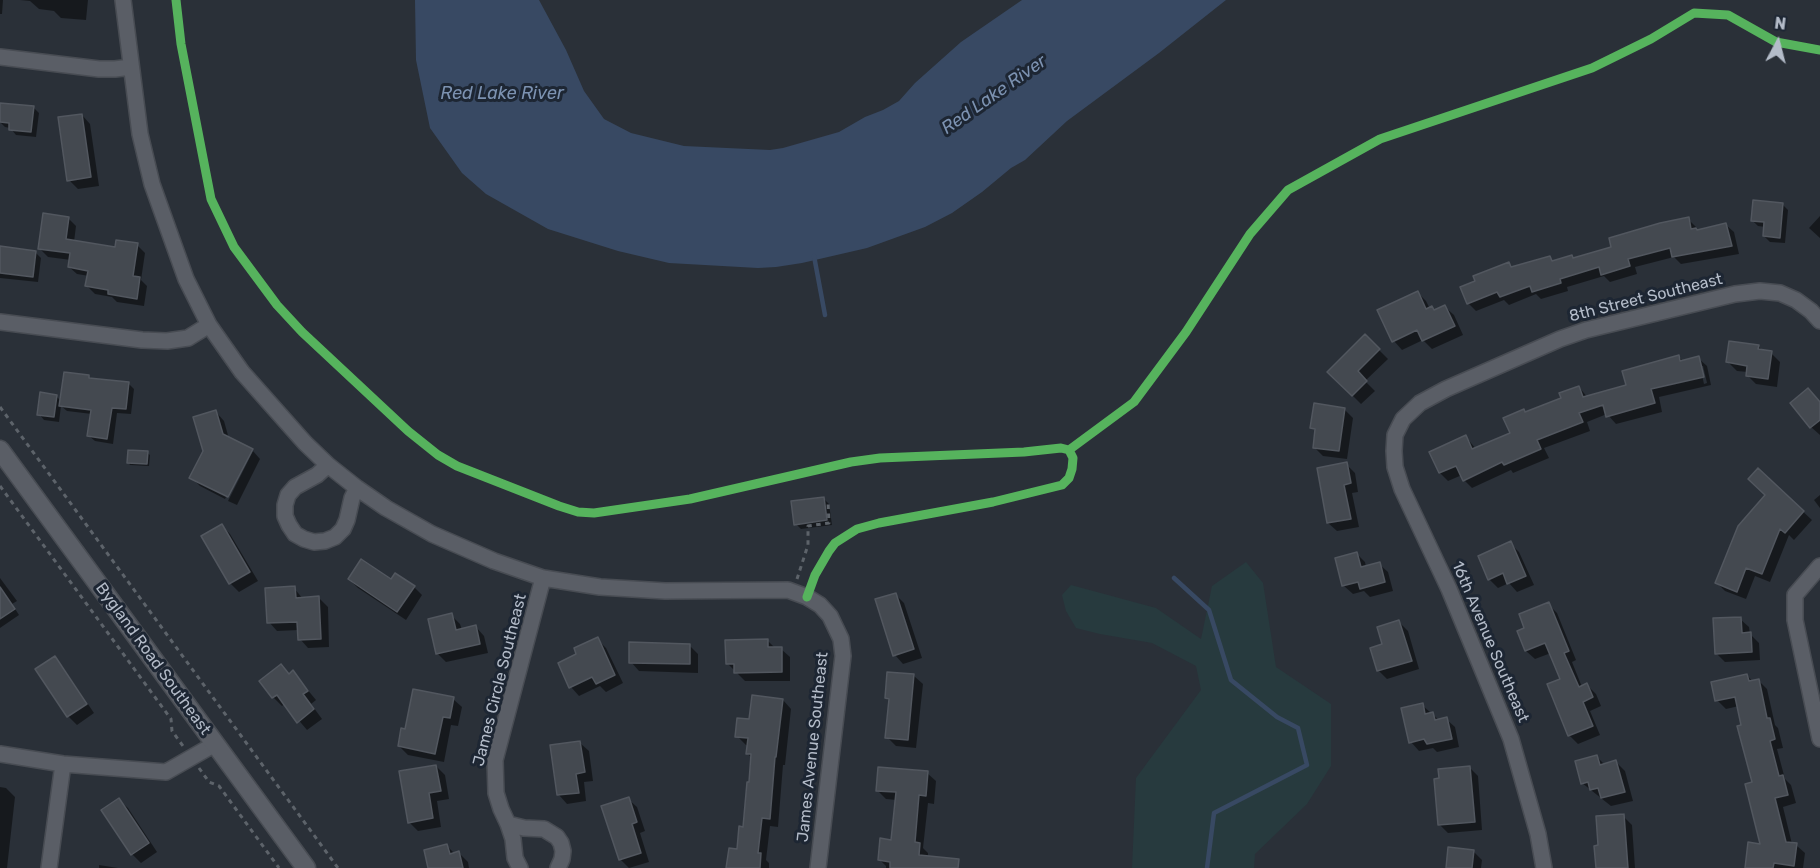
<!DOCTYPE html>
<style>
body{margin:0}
#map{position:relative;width:1820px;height:868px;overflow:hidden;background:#2a3038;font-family:Rubik,sans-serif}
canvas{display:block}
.north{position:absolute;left:1748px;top:12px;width:60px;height:60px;-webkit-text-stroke:4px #1d2633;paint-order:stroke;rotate:7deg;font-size:16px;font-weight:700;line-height:24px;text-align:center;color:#b4bcc9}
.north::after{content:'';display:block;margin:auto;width:21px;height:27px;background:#b4bcc9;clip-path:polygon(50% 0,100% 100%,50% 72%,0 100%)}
</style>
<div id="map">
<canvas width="1820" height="868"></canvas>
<div class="north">N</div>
</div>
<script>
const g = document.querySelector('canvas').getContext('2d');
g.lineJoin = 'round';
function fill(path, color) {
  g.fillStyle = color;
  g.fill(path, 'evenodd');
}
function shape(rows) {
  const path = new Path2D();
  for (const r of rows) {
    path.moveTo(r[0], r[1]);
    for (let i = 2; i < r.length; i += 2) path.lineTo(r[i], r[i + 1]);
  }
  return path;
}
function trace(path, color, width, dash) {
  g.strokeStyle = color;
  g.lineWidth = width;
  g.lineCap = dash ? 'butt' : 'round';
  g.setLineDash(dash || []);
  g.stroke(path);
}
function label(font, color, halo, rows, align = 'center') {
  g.font = font + ' Rubik,sans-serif';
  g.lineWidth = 6;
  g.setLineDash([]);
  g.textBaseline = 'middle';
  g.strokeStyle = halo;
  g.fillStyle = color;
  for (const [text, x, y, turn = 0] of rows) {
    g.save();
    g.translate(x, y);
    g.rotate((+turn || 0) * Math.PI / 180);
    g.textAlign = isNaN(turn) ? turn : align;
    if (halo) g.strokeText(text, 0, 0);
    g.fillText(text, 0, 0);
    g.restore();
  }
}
fill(shape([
 [1246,562,1263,583,1276,667,1331,704,1331,766,1307,804,1255,854,1254,868,1132,868,1136,778,1201,690,1196,666,1152,643,1100,634,1076,628,1066,611,1062,595,1071,585,1156,608,1201,639,1212,586]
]), '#273a3e');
fill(shape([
 [415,0,539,0,566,50,584,91,604,119,631,133,684,146,770,150,783,148,839,132,865,117,883,110,899,101,915,83,961,42,1022,0,1226,0,1159,53,1067,121,1025,160,1011,168,982,192,952,213,925,227,867,248,802,263,776,267,758,268,669,263,618,251,548,229,486,194,462,173,430,128,416,60]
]), '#384963');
fill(shape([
 [0,0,3,0,2,14,0,14],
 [20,0,88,0,86,20,61,18,54,11,39,9,30,1],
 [33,107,39,113,36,137,16,135,10,128,5,127,0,122,0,115],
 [82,115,90,124,99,186,78,189,69,180],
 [1782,204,1788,210,1785,243,1770,242,1764,236,1765,227,1758,226,1752,220],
 [1820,216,1820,238,1809,228],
 [68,218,76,226,74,242,116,249,137,245,145,253,141,280,147,286,144,306,117,302,112,297,95,294,87,286,89,276,77,274,69,267,71,260,48,257,40,249],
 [1688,219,1696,227,1697,230,1726,225,1734,232,1739,254,1681,264,1674,257,1635,267,1637,274,1610,282,1604,276,1567,287,1568,291,1541,299,1536,294,1509,305,1504,300,1476,311,1468,303,1477,282,1509,264,1513,268,1550,258,1554,262,1574,259,1613,248],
 [0,248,35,252,41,258,38,282,0,278],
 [1418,293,1426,301,1430,309,1435,311,1445,307,1454,315,1463,335,1432,349,1423,340,1402,350,1394,341],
 [1365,336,1388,359,1365,381,1375,391,1361,404,1329,372],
 [1758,346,1764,352,1771,353,1780,362,1777,387,1756,384,1747,375,1748,372,1737,371,1728,362],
 [1679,357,1683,361,1698,358,1707,366,1711,385,1659,397,1662,412,1616,424,1607,414,1587,422,1590,431,1544,448,1549,458,1513,473,1511,470,1472,488,1464,480,1462,475,1448,481,1440,473,1466,437,1476,449,1512,434,1526,413,1563,399,1579,387,1588,398,1628,386],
 [1700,366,1703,366,1707,383,1704,384],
 [88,377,91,380,128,383,134,389,131,414,117,413,113,444,95,441,89,436,92,414,67,411,61,406,59,422,44,420,39,414,56,396,61,401],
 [1820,403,1820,435,1811,427],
 [1344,409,1353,418,1347,459,1323,456,1314,447,1316,432,1312,427],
 [216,412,224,421,229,439,253,451,250,451,225,499,200,486,191,477,205,451],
 [253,451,260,459,237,505,228,501],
 [147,453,150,455,149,466,130,465,128,462],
 [1346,464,1355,473,1358,492,1352,493,1359,527,1337,531,1328,523],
 [1758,470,1812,520,1794,540,1789,535,1770,582,1755,576,1746,599,1725,591,1717,583,1767,495],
 [1820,495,1820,508,1814,500],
 [823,498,829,504,832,525,801,529,796,524],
 [222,526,230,534,258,581,239,592,230,583],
 [1510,543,1519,552,1534,585,1517,592,1509,583,1498,588,1489,579],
 [1356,553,1365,562,1366,567,1379,564,1388,572,1393,591,1370,597,1364,591,1353,594,1344,586],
 [0,578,17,601,12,604,19,615,0,628],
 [349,579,391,581,414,587,422,595,406,620,358,588],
 [294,588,303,599,319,598,328,607,329,647,308,648,300,639,299,630,277,631,269,622],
 [895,594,904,603,922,658,903,664,895,655],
 [1548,604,1557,613,1576,660,1572,662,1582,687,1587,685,1596,694,1601,706,1590,711,1600,735,1578,744,1569,735,1562,680,1551,653,1535,659,1526,651,1518,632,1526,629],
 [451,615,460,624,462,630,476,627,484,636,488,653,446,662,437,653],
 [1740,619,1749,627,1750,634,1759,643,1760,660,1725,662,1716,653],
 [1399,622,1408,631,1419,669,1387,679,1378,670,1384,645],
 [597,639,606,648,623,683,606,692,600,686,579,696,571,687,578,655],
 [768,641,776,649,781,649,790,657,790,681,745,681,727,663],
 [689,645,698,654,698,673,639,671,631,662],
 [55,658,63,667,94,713,77,725,68,716],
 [281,666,290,675,293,672,316,700,311,704,322,719,307,730,285,704,282,706,273,697],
 [1747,675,1753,682,1758,680,1767,689,1775,725,1778,728,1783,748,1777,749,1785,779,1791,785,1796,803,1783,807,1792,844,1796,845,1805,853,1803,868,1747,868,1762,845,1754,784,1739,706,1726,709,1717,700],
 [914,676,923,684,916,748,896,746,887,737,890,702,886,698],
 [453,699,462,707,458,726,451,725,444,762,408,755,399,746,406,731],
 [783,700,791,709,785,765,783,765,778,827,770,826,766,860,769,863,769,868,728,868,738,850,745,829,752,758,747,753,748,746,746,745,737,736,750,721],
 [1422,705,1439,720,1446,719,1455,727,1459,747,1437,752,1433,748,1419,751,1411,742],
 [580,743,589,751,593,781,584,782,586,801,567,804,559,795],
 [1597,757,1605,765,1616,762,1625,771,1633,801,1611,806,1582,783],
 [436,766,445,775,449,799,437,801,441,827,418,831,409,822],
 [1470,768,1478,776,1482,830,1448,833,1439,824,1441,780],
 [927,773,936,781,934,804,928,803,923,848,928,853,928,858,947,868,886,868,886,866,879,859,893,841,896,800,886,799,877,790],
 [0,787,6,788,15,797,7,868,0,868],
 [628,799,637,807,645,831,640,833,649,862,629,868,620,859],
 [119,800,128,808,157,852,141,863,132,854,103,811],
 [1623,816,1632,825,1635,868,1597,868,1600,847],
 [447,846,455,854,459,853,468,862,469,868,430,868],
 [1473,851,1482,860,1481,868,1447,868],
 [99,865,118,868,99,868]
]), '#0007');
trace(shape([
 [814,256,825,315],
 [1174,578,1209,610,1231,680,1277,717,1298,728,1307,765,1214,813,1207,868]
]), '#384963', 4.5);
const building = shape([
 [0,103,34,106,31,132,9,130,9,123,0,122,0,103],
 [82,114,91,177,67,181,58,117,82,114],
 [1753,200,1783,203,1780,238,1763,236,1764,222,1751,221,1753,200],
 [43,213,69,217,66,239,115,247,116,240,138,243,133,276,140,277,137,299,108,294,108,290,85,286,88,271,68,267,70,253,38,249,43,213],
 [1689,217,1691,229,1696,228,1697,230,1726,223,1732,246,1672,257,1670,248,1628,259,1630,266,1601,275,1599,267,1560,279,1561,283,1532,292,1530,286,1500,297,1497,292,1467,304,1460,287,1475,281,1473,276,1509,262,1511,267,1550,256,1552,261,1572,255,1573,258,1611,247,1609,238,1660,223,1689,217],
 [0,246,36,251,33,277,0,273,0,246],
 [1418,291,1426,309,1432,306,1434,310,1445,305,1455,326,1422,341,1417,330,1392,342,1377,310,1418,291],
 [1365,334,1380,349,1358,371,1367,381,1352,396,1327,372,1365,334],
 [1729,341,1759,345,1758,349,1772,351,1768,379,1746,376,1747,366,1726,362,1729,341],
 [1679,355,1680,361,1699,356,1704,377,1651,389,1655,403,1606,417,1603,405,1579,413,1583,422,1537,440,1541,449,1504,465,1502,462,1463,481,1456,466,1439,473,1429,452,1466,435,1472,449,1510,433,1503,418,1524,409,1525,412,1561,398,1559,393,1579,386,1583,397,1626,385,1622,371,1679,355],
 [64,372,89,375,89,378,129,382,126,409,112,408,107,439,87,436,91,410,59,406,64,372],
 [1808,388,1820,402,1820,420,1810,428,1790,403,1808,388],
 [40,392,57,395,54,417,37,415,40,392],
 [1314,403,1345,408,1339,451,1313,448,1315,429,1310,428,1314,403],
 [216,410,223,434,253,449,228,497,189,478,203,451,193,417,216,410],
 [128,450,148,451,147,464,127,463,128,450],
 [1347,462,1351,483,1344,485,1351,519,1327,523,1317,468,1347,462],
 [1758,468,1804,511,1785,533,1780,529,1762,574,1746,568,1737,592,1715,583,1738,526,1765,495,1748,479,1758,468],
 [824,497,827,520,794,525,791,501,824,497],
 [222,524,250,572,229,584,201,536,222,524],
 [1511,541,1526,576,1507,584,1503,573,1488,580,1478,556,1511,541],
 [1357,552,1361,567,1380,562,1385,582,1360,589,1358,582,1342,586,1335,558,1357,552],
 [361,559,391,579,395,573,415,586,397,612,348,579,361,559],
 [295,586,296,598,319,596,321,639,298,640,297,622,267,623,265,588,295,586],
 [0,587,15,609,0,619,0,587],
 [896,593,914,649,893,656,875,599,896,593],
 [1549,602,1569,651,1564,653,1579,687,1587,683,1593,697,1583,702,1593,726,1568,736,1547,684,1560,679,1545,643,1525,651,1517,631,1524,628,1519,614,1549,602],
 [452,613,456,630,476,625,480,644,436,654,428,619,452,613],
 [1741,617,1742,633,1751,632,1752,652,1715,654,1713,618,1741,617],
 [1399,620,1412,661,1377,671,1370,648,1382,644,1377,627,1399,620],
 [598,637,615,675,596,684,592,677,569,688,558,663,576,654,574,648,598,637],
 [768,639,768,647,782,647,782,672,734,673,734,664,726,664,725,640,768,639],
 [629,642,690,644,690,664,629,663,629,642],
 [55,656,87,704,67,717,35,669,55,656],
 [281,664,289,674,293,670,308,691,303,694,314,709,297,723,277,695,272,698,259,681,281,664],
 [887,672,914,674,908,740,885,738,889,699,885,698,887,672],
 [1747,674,1749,681,1759,679,1767,718,1770,718,1775,739,1770,741,1779,776,1783,775,1788,795,1775,798,1786,842,1797,843,1794,866,1774,863,1773,868,1745,868,1748,842,1760,844,1745,784,1752,782,1737,726,1741,725,1735,697,1715,701,1711,682,1747,674],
 [413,689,454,697,450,718,443,717,435,754,398,746,401,728,405,729,413,689],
 [752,695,783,699,776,757,775,757,770,819,762,818,758,853,761,853,760,868,726,868,729,848,737,849,739,826,743,827,747,782,749,782,751,754,746,754,748,738,735,737,737,718,749,719,752,695],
 [1423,703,1425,714,1433,712,1435,720,1447,717,1452,739,1427,744,1424,739,1409,743,1401,708,1423,703],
 [580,741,585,772,576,774,579,793,557,795,550,745,580,741],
 [1597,755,1600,765,1616,760,1625,792,1601,798,1598,788,1590,790,1588,782,1581,784,1575,761,1597,755],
 [436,765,441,791,429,793,433,818,408,823,399,771,436,765],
 [1470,766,1475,822,1438,825,1434,779,1439,778,1438,769,1470,766],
 [878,767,928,771,926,796,919,795,915,842,920,843,919,855,959,859,958,868,890,868,890,862,878,860,880,838,891,840,896,792,876,791,878,767],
 [629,797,637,822,632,824,641,853,619,860,601,806,629,797],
 [119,798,149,843,131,855,101,810,119,798],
 [1624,814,1628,868,1596,868,1594,846,1598,845,1596,816,1624,814],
 [447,844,450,854,459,851,463,868,428,868,424,850,447,844],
 [1448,847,1474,850,1472,868,1446,868,1448,847]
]);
fill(building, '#444950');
trace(building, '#52575f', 1.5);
const minor = shape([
 [123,0,140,134,152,184,186,279,209,325,242,372,305,443,328,465,357,488,386,508,432,534,494,561,543,578,600,587,665,591,788,590,807,597,820,605,830,616,841,639,843,656,818,868],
 [0,57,99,69,115,69,131,67],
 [0,322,142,340,167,341,188,338,209,325],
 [328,465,317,475,295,487,288,495,285,505,285,516,289,525,295,534,304,539,314,542,325,541,335,537,343,529,347,520,352,498,357,488],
 [1820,566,1795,595,1795,620,1820,739],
 [0,754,63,764,166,772,215,744],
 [508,824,501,809,496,793,495,760,543,578],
 [49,868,63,764],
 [520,868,515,858,513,839,508,824,524,828,544,829,557,837,561,843,563,851,562,859,558,868],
 [1544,868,1538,834,1511,739,1449,589,1402,489,1395,467,1394,451,1395,435,1403,419,1420,403,1446,389,1560,339,1586,330,1735,294,1760,291,1780,293,1796,300,1811,311,1820,321]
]);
const tertiary = shape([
 [0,450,306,868]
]);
trace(minor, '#484c53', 18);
trace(tertiary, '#484c53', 21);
trace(shape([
 [0,407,338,868],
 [0,486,171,719,172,731,183,746],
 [797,579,808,545,808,526,829,523,828,502],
 [199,768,209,782,219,786,279,868]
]), '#5d636a', 3, [4.5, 4.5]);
trace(minor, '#5a5e66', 15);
trace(tertiary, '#5a5e66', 18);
trace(shape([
 [176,0,181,44,211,199,234,247,277,305,302,332,408,431,438,455,457,466,559,506,578,512,594,513,690,499,851,462,880,458,1024,452,1061,448,1069,450,1073,458,1072,469,1069,478,1062,485,993,502,879,523,857,529,835,543,829,551,815,575,807,597],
 [1069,450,1134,402,1186,332,1250,234,1288,190,1380,139,1592,68,1651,39,1694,13,1728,15,1776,42,1820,50]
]), '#56b35d', 9);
label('16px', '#b4bcc9', '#1d2633', [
 ["8th Street Southeast",1646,298,-14],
 ["16th Avenue Southeast",1490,642,67],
 ["Bygland Road Southeast",153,659,54],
 ["James Circle Southeast",500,680,-76],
 ["James Avenue Southeast",813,747,-84]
]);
label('italic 18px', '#7c92b1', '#1d2633', [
 ["Red Lake River",502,94],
 ["Red Lake River",994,95,-35]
]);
</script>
